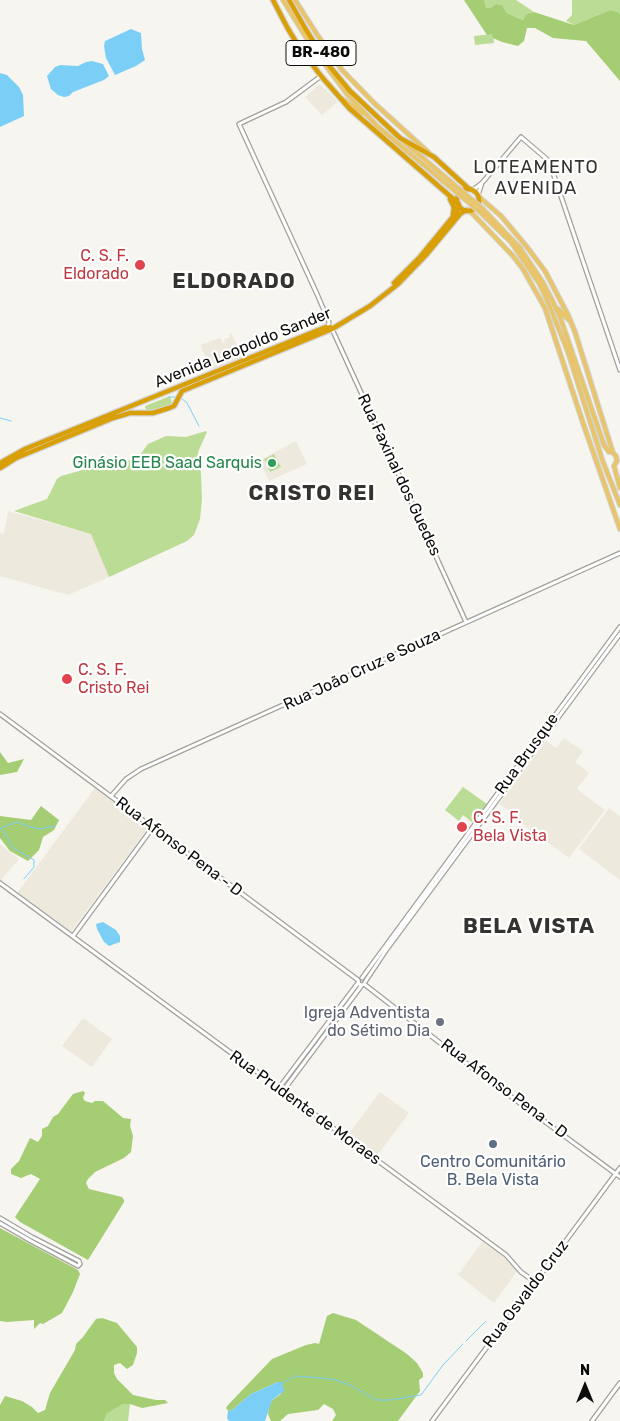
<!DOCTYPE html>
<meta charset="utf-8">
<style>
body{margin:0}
#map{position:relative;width:620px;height:1421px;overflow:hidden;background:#f6f5ef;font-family:Rubik,sans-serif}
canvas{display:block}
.north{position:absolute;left:560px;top:1361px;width:50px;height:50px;-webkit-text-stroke:4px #fff;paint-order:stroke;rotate:0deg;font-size:14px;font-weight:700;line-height:20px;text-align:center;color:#0c0c0a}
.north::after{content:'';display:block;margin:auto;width:18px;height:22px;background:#0c0c0a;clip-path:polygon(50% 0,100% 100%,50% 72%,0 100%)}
</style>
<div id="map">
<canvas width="620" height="1421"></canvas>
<div class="north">N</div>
</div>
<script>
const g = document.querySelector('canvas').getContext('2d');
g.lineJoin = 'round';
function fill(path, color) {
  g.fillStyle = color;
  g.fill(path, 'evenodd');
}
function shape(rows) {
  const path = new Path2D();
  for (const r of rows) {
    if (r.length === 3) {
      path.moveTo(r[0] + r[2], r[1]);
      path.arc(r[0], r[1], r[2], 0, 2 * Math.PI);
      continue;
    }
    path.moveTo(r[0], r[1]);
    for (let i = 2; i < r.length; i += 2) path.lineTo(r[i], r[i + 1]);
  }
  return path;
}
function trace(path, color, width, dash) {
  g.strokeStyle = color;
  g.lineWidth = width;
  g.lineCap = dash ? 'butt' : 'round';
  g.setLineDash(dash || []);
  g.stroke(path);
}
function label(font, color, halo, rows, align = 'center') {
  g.font = font + ' Rubik,sans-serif';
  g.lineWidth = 4.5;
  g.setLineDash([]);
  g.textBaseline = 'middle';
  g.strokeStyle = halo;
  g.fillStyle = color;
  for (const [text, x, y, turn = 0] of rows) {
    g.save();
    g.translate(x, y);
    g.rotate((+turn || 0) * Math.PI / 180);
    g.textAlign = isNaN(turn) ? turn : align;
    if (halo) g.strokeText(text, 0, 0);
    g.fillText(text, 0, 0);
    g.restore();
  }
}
fill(shape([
 [320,84,338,102,322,115,305,97],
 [231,333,240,351,243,350,246,356,211,370,200,345,220,338,223,343,225,342,224,339,230,337,229,334],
 [296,441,307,464,269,481,261,465,262,459],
 [8,511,92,534,109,577,68,595,0,576,0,533,4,534],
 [564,738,583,751,575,762,589,773,577,789,605,810,569,858,508,814,510,811,499,804,546,741,556,748],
 [95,788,148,828,71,932,17,893],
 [609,808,620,816,620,880,579,849],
 [0,844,19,859,0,881],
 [83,1018,112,1039,92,1067,62,1046],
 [380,1092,409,1113,376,1157,347,1136],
 [482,1242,505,1258,517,1271,494,1303,458,1275]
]), '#ede9dd');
fill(shape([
 [484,0,516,0,534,12,526,14,523,20,507,13,502,5,496,4,490,8,486,8],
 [572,0,620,0,620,15,610,10,574,25,566,21,572,15],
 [493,34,494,43,475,45,474,36],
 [170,396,172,403,169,405,155,411,146,410,145,406],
 [206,431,207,432,198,452,201,474,202,499,200,519,194,535,187,541,109,577,91,534,14,511,47,499,57,479,61,476,94,467,107,461,126,461,137,459,148,444,166,436,186,437],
 [274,454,281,467,270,472,264,459],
 [463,787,487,804,473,823,463,815,459,821,445,810],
 [123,1404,130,1404,128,1421,104,1421,105,1414]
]), '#badc94');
fill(shape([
 [464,0,484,0,486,8,490,8,496,4,502,5,507,13,523,20,526,14,534,12,574,25,610,10,619,13,620,15,620,81,586,41,553,38,535,28,527,28,524,41,518,46,502,42,493,38,492,34,487,35],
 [0,752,8,763,24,759,17,772,0,775],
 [41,806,59,820,54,830,43,837,39,850,28,861,10,851,0,838,0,816,31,820],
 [83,1091,85,1093,83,1098,85,1101,92,1103,95,1101,103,1101,123,1118,131,1119,130,1126,133,1136,131,1152,124,1158,95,1172,88,1179,86,1183,89,1189,122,1197,124,1200,124,1202,88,1260,20,1222,15,1217,40,1179,31,1174,21,1178,11,1174,11,1169,19,1161,30,1138,38,1142,42,1136,42,1129,48,1126,53,1117,58,1114,73,1094],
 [0,1228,78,1270,80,1274,73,1292,62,1313,43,1324,40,1323,34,1329,34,1320,7,1322,0,1321],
 [333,1313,356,1320,407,1354,417,1363,423,1373,423,1377,419,1380,420,1391,398,1421,332,1421,336,1415,333,1409,324,1404,318,1410,288,1414,280,1421,271,1421,268,1414,269,1407,272,1400,281,1394,278,1382,251,1394,232,1410,228,1411,226,1408,228,1405,272,1359,306,1345,315,1343,319,1344,327,1316],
 [102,1318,117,1323,137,1347,137,1353,133,1365,127,1369,120,1363,114,1365,114,1373,117,1379,133,1395,156,1400,165,1400,168,1403,142,1408,130,1404,123,1404,106,1414,104,1421,0,1421,0,1405,5,1396,22,1401,32,1407,38,1413,45,1410,50,1393,75,1350,76,1344,83,1337,96,1319]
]), '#a5cd74');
fill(shape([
 [131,29,141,33,142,49,145,60,136,66,115,75,106,58,104,46,105,41],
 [92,61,103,64,109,76,104,80,73,92,69,96,64,97,58,95,51,89,47,76,55,67,60,65,78,66,86,62],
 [0,73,7,75,19,87,23,95,24,116,0,127],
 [103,922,116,930,120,936,120,942,109,946,104,942,97,929,96,924],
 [278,1382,282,1382,284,1391,272,1400,265,1421,229,1421,227,1418,228,1411,232,1410,251,1394]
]), '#7bcff6');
trace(shape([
 [169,397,177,397],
 [181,398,187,403,199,426],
 [0,418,11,421],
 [0,828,5,833,12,847,34,860,34,867,24,879],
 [1,828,17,822,30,827,40,829,55,826],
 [466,1341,486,1321],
 [282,1383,296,1376,332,1379,350,1385,376,1400,390,1400,421,1395,443,1365,463,1344]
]), '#7bcff6', 1);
const minor = shape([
 [321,76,286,102,239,124,317,294,329,322,328,328],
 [473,190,482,183,521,137,549,161,620,370],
 [478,195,482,183],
 [332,329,466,622],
 [0,714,358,980,359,984,362,985],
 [111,796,126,779,141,769,620,553],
 [0,883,506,1255,521,1272,535,1282],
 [73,936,153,827],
 [362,978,620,627],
 [365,982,387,949,620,634],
 [364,984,475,1070,620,1177],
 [279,1088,358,983],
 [283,1091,362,985],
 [0,1218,32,1237,79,1261,80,1264],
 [0,1223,31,1241,78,1266,80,1264],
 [432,1421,620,1168],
 [592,1421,620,1383]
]);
const major = shape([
 [283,0,312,47,347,94,377,126,455,191],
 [295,0,318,36,342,70,374,103,428,152],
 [341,98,362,113],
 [403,141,458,188],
 [478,196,501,216,527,247,545,271,568,315,575,332,613,453,616,456,617,461,614,466],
 [483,209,520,248,542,281,552,300,560,317,604,445,609,452],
 [469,210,513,256,523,269,545,308,583,423,620,529],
 [480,212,511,242,539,283,548,302,568,352,603,462,620,505],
 [558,309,569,320],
 [614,466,620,488]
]);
const highway = shape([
 [273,0,287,27,299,47,321,76,349,108,458,203],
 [289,0,305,28,326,62,350,91,400,138,434,157,469,189],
 [468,200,11],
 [450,199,454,207,453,215],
 [394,283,420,257,457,212,459,205],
 [0,463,25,449,326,327,327,329,330,327],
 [0,468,16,458,113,418,130,413,153,413,169,408,174,406,182,391,332,329,370,306,398,284,426,255,460,214,466,210]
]);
trace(minor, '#a2a19c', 5.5);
trace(major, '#d3d3d3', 6);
trace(highway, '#d3d3d3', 7);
trace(minor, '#fff', 3);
trace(major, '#e8c56a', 4);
trace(highway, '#d99f07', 4.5);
const majorBridge = shape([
 [458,188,483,209],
 [455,191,480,212]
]);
trace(majorBridge, '#d3d3d3', 6, []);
trace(majorBridge, '#e8c56a', 4);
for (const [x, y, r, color] of [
 [140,265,6,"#e0444e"],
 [272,463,5,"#2e9e5b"],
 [67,679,6,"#e0444e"],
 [462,827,6,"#e0444e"],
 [440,1022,5,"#6b7280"],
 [493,1144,5,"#5c6f8a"]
]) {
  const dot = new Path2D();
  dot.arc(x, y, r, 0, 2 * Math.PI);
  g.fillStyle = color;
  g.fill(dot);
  trace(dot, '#fff', 2);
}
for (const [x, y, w] of [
 [321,53,70]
]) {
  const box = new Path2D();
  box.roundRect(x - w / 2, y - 12.5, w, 25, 4);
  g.fillStyle = '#fff';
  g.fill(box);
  trace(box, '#0c0c0a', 1);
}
label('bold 15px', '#0c0c0a', null, [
 ["BR-480",321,53]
]);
label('16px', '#be3a42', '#fff', [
 ["C. S. F.",129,256,"right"],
 ["Eldorado",129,274,"right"],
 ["C. S. F.",78,670],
 ["Cristo Rei",78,688],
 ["C. S. F.",473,818],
 ["Bela Vista",473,836]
], 'left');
label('16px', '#0c0c0a', '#fff', [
 ["Avenida Leopoldo Sander",243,348,-22],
 ["Rua Faxinal dos Guedes",399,475,65],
 ["Rua João Cruz e Souza",362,670,-25],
 ["Rua Brusque",527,754,-54],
 ["Rua Afonso Pena - D",179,847,37],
 ["Rua Afonso Pena - D",504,1089,37],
 ["Rua Prudente de Moraes",305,1108,36],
 ["Rua Osvaldo Cruz",526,1294,-53]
]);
label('16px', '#27864d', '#fff', [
 ["Ginásio EEB Saad Sarquis",262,463]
], 'right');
label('16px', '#5b616d', '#fff', [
 ["Igreja Adventista",430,1013],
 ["do Sétimo Dia",430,1031]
], 'right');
label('16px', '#4e5e75', '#fff', [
 ["Centro Comunitário",493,1162],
 ["B. Bela Vista",493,1180]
]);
g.letterSpacing = '1px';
label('18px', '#34332f', '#fff', [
 ["LOTEAMENTO",536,168],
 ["AVENIDA",536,189]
]);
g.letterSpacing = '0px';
g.letterSpacing = '1px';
label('bold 21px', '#34332f', '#fff', [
 ["ELDORADO",234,282],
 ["CRISTO REI",312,494],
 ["BELA VISTA",529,927]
]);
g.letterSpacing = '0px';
</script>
